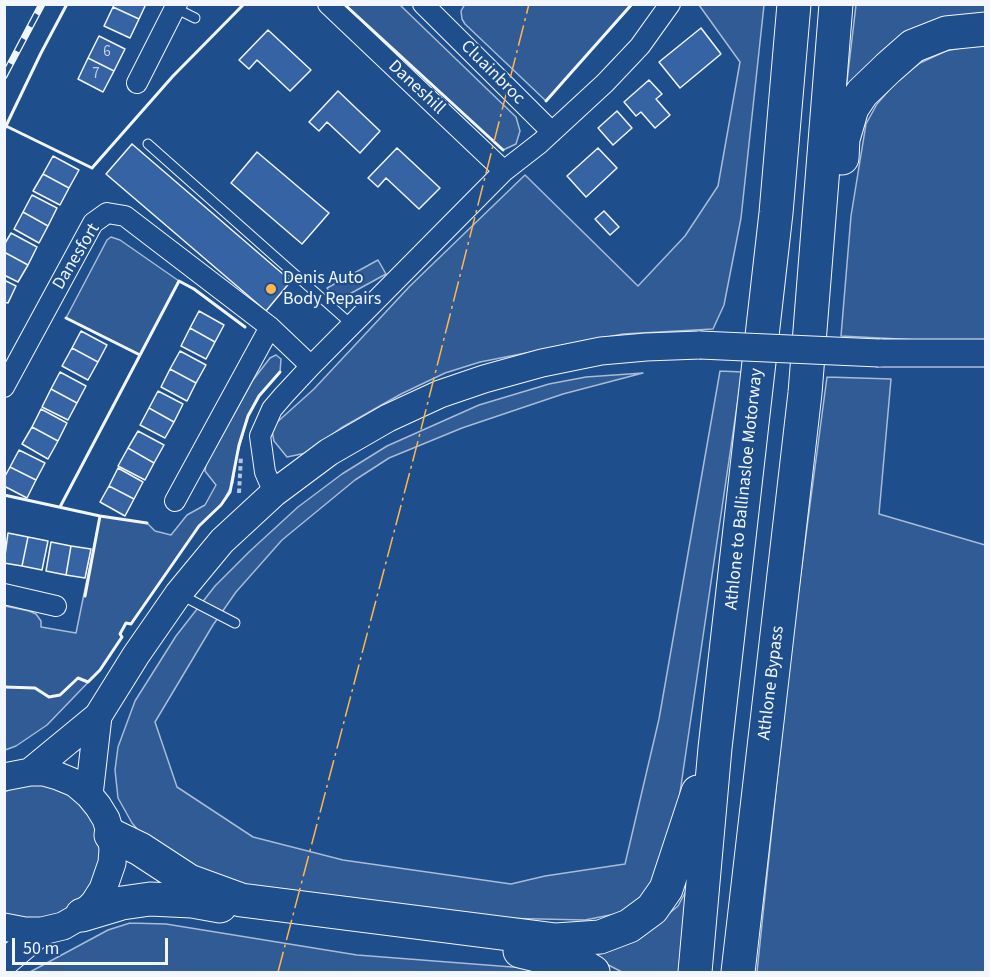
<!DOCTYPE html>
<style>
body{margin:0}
#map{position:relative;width:990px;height:977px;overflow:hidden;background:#1f4e8c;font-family:"Source Sans 3",sans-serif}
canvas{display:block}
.frame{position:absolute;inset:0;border:6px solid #f2f6ff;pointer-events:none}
.scale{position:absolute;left:12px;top:938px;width:156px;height:27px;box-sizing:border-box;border:3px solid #f2f6ff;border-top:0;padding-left:8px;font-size:18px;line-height:21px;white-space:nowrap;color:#f2f6ff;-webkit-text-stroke:4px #1f4e8c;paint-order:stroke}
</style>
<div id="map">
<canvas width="990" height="977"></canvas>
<div class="frame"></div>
<div class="scale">50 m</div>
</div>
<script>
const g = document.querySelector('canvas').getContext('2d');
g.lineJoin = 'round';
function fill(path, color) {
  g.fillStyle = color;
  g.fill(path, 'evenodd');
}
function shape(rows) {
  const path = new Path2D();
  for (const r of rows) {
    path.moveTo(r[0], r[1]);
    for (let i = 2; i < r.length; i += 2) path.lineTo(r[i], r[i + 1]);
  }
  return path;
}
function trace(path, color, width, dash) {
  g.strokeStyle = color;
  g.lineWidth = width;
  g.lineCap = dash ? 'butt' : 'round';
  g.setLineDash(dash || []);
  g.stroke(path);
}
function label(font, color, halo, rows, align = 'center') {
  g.font = font + ' "Source Sans 3",sans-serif';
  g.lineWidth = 4.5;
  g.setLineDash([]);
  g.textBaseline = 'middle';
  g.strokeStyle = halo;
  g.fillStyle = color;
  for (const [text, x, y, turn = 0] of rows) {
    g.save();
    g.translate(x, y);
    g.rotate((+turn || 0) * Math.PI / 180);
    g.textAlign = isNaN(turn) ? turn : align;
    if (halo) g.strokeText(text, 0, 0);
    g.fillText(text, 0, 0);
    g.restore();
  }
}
const built = shape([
 [465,4,632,4,632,5,546,101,465,24,462,19,461,11,465,4],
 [344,5,400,5,516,117,520,131,516,144,503,150,344,5],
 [699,5,764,5,741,218,724,305,713,329,623,334,480,362,445,373,401,394,341,428,306,453,287,457,274,441,272,431,275,424,314,389,410,286,525,175,638,286,685,236,718,186,740,62,699,5],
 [856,5,985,5,985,19,844,107,856,5],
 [985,43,985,340,919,340,841,336,851,216,866,124,877,104,897,81,920,63,946,51,985,43],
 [111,237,120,240,179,281,140,355,66,318,107,240,111,237],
 [378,260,386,274,335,302,327,288,378,260],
 [276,355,281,359,280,372,259,396,248,416,236,459,233,483,221,505,199,526,131,624,126,623,120,634,122,637,100,670,47,725,16,746,5,750,5,606,29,611,36,614,41,621,41,627,76,633,100,516,147,523,155,531,171,535,187,515,205,505,216,485,205,471,206,464,253,380,270,358,276,355],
 [720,371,742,372,674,833,653,888,620,913,585,920,495,918,230,887,143,836,132,823,118,798,115,770,118,747,135,701,176,636,215,586,250,551,298,507,342,474,387,446,479,405,549,384,586,377,643,373,563,394,462,428,389,458,355,480,282,540,236,592,213,625,155,722,177,787,253,837,343,860,511,884,545,876,625,864,659,719,720,371],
 [827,377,891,379,879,514,985,545,985,972,757,972,790,655,827,377],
 [34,784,48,786,74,797,94,818,103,846,95,888,49,922,5,917,4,792,19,786,34,784],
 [686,891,688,972,622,972,575,948,666,916,678,906,686,891],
 [130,923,166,924,357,955,538,969,553,972,30,972,108,930,130,923]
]);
fill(built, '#305b95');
trace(built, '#a8bbd7', 1.5);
const building = shape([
 [114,4,146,4,139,19,113,7,114,4],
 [113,7,139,19,130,38,104,26,113,7],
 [701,28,721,54,680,88,659,62,701,28],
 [268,30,311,70,290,91,257,60,249,69,239,60,268,30],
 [99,36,125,49,114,71,88,58,99,36],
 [88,58,114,71,103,92,78,79,88,58],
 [649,80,662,94,656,99,670,115,655,128,641,112,636,116,624,102,649,80],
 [338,91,380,131,360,153,327,122,319,131,309,122,338,91],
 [617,111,632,128,613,145,598,128,617,111],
 [132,144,291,281,266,311,106,174,132,144],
 [397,148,440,188,419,209,386,178,378,187,368,178,397,148],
 [598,148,617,168,586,197,567,176,598,148],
 [257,152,329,213,302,244,231,183,257,152],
 [53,156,79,170,69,188,43,174,53,156],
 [43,174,69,188,60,205,33,191,43,174],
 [32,195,57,208,48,226,23,212,32,195],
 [604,211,619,227,610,235,595,219,604,211],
 [23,212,48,226,39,243,14,229,23,212],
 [11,233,37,247,28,265,4,252,4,245,11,233],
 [4,252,28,265,18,282,4,275,4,252],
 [4,280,16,286,8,303,4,302,4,280],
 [199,311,224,325,215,342,190,328,199,311],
 [190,328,215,342,206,359,181,346,190,328],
 [81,331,107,345,98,362,72,348,81,331],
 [72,348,98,362,88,380,62,366,72,348],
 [180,351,206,365,196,383,170,369,180,351],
 [170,369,196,383,187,401,161,387,170,369],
 [60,372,86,386,77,403,51,389,60,372],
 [51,389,77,403,68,420,42,407,51,389],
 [158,391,183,404,174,422,149,408,158,391],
 [149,408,174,422,165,438,140,425,149,408],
 [41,409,67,423,58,441,32,427,41,409],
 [32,427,58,441,48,459,22,444,32,427],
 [138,431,164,445,154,463,128,448,138,431],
 [128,448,154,463,145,480,118,466,128,448],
 [19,450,45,463,36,480,10,467,19,450],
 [10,467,36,480,27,498,4,486,4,478,10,467],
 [118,468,143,482,134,499,109,486,118,468],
 [109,486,134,499,125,516,100,502,109,486],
 [8,533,28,537,22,566,4,563,8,533],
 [28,537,48,541,42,570,22,566,28,537],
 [51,542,71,546,66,575,46,571,51,542],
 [71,546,91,549,85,578,66,575,71,546]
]);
fill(building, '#3563a3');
trace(building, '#f2f6ff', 1.5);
const lane = shape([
 [175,8,195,18],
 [148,144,352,325],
 [181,595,235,623]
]);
const street = shape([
 [328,4,504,171],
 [423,4,552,132],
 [137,83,177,4],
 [4,387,93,223,107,213,125,216,270,327,311,366],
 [274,493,265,472,260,436,272,409,284,395,311,366,504,171,540,143,605,83,640,46,670,4],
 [175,501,270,327],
 [4,594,56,606]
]);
const secondary = shape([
 [879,353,986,353],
 [30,772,98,716,136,655,179,593,222,541,274,493,329,452,388,418,440,394,484,379,542,363,601,351,646,347,700,345],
 [4,777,30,772,44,772,58,776,75,783,89,795,98,806,106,819,111,835,113,849,112,863,103,889,94,903,82,915,63,926,42,931,25,931,4,927],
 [89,795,98,716],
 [4,963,42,931]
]);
const highway = shape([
 [842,158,843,139,852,108,862,93,888,68,913,46,946,33,986,29],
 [111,835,140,849,189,881,241,900,556,940,600,937,629,926,652,909,666,889,698,792],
 [82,915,122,903,150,899,192,901,220,906],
 [520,951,585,967,593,972],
 [695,972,715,748,776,213,794,4],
 [738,972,805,393,836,4]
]);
trace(lane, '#f2f6ff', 11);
trace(street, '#f2f6ff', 22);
trace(secondary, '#f2f6ff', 29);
trace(highway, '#f2f6ff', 35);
trace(shape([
 [239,493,241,456]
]), '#b3c4dc', 4, [4.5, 3]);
trace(lane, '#1f4e8c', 9);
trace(street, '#1f4e8c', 20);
trace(secondary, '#1f4e8c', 27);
trace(highway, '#1f4e8c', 33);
const rail = shape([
 [4,76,42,4]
]);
trace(rail, '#f2f6ff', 7);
trace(rail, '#1f4e8c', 4.5, [14]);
const secondaryBridge = shape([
 [700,345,879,353]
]);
trace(secondaryBridge, '#f2f6ff', 29, []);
trace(secondaryBridge, '#1f4e8c', 27);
trace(shape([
 [344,4,503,150],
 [546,101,632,4],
 [6,126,92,168,173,76,244,4],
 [4,130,41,53,67,4],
 [66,318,140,355],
 [4,495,100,516,147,523],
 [60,507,179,281,194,289,245,327],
 [85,596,100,516],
 [4,687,35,688,49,697,60,695,78,678,88,682,100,670,122,637,120,634,126,623,131,624,199,526,221,505,230,492,239,445,248,416,259,396,280,372]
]), '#f2f6ff', 3);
trace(shape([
 [278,972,418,441,529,4]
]), '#ffb74d', 1.5, [21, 4.5, 3, 4.5]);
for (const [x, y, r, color] of [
 [271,289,6,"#ffb74d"]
]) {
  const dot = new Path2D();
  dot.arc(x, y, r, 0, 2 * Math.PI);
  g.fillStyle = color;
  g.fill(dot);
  trace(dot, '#1f4e8c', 2);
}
label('15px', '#c3d1e8', null, [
 ["6",107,53],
 ["7",96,75]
]);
label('18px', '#f2f6ff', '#1f4e8c', [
 ["Cluainbroc",492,73,45],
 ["Daneshill",416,88,43],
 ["Danesfort",77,257,-59],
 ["Athlone to Ballinasloe Motorway",745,489,-84],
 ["Athlone Bypass",772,683,-83]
]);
label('18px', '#f2f6ff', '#1f4e8c', [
 ["Denis Auto",283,279],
 ["Body Repairs",283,300]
], 'left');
</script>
